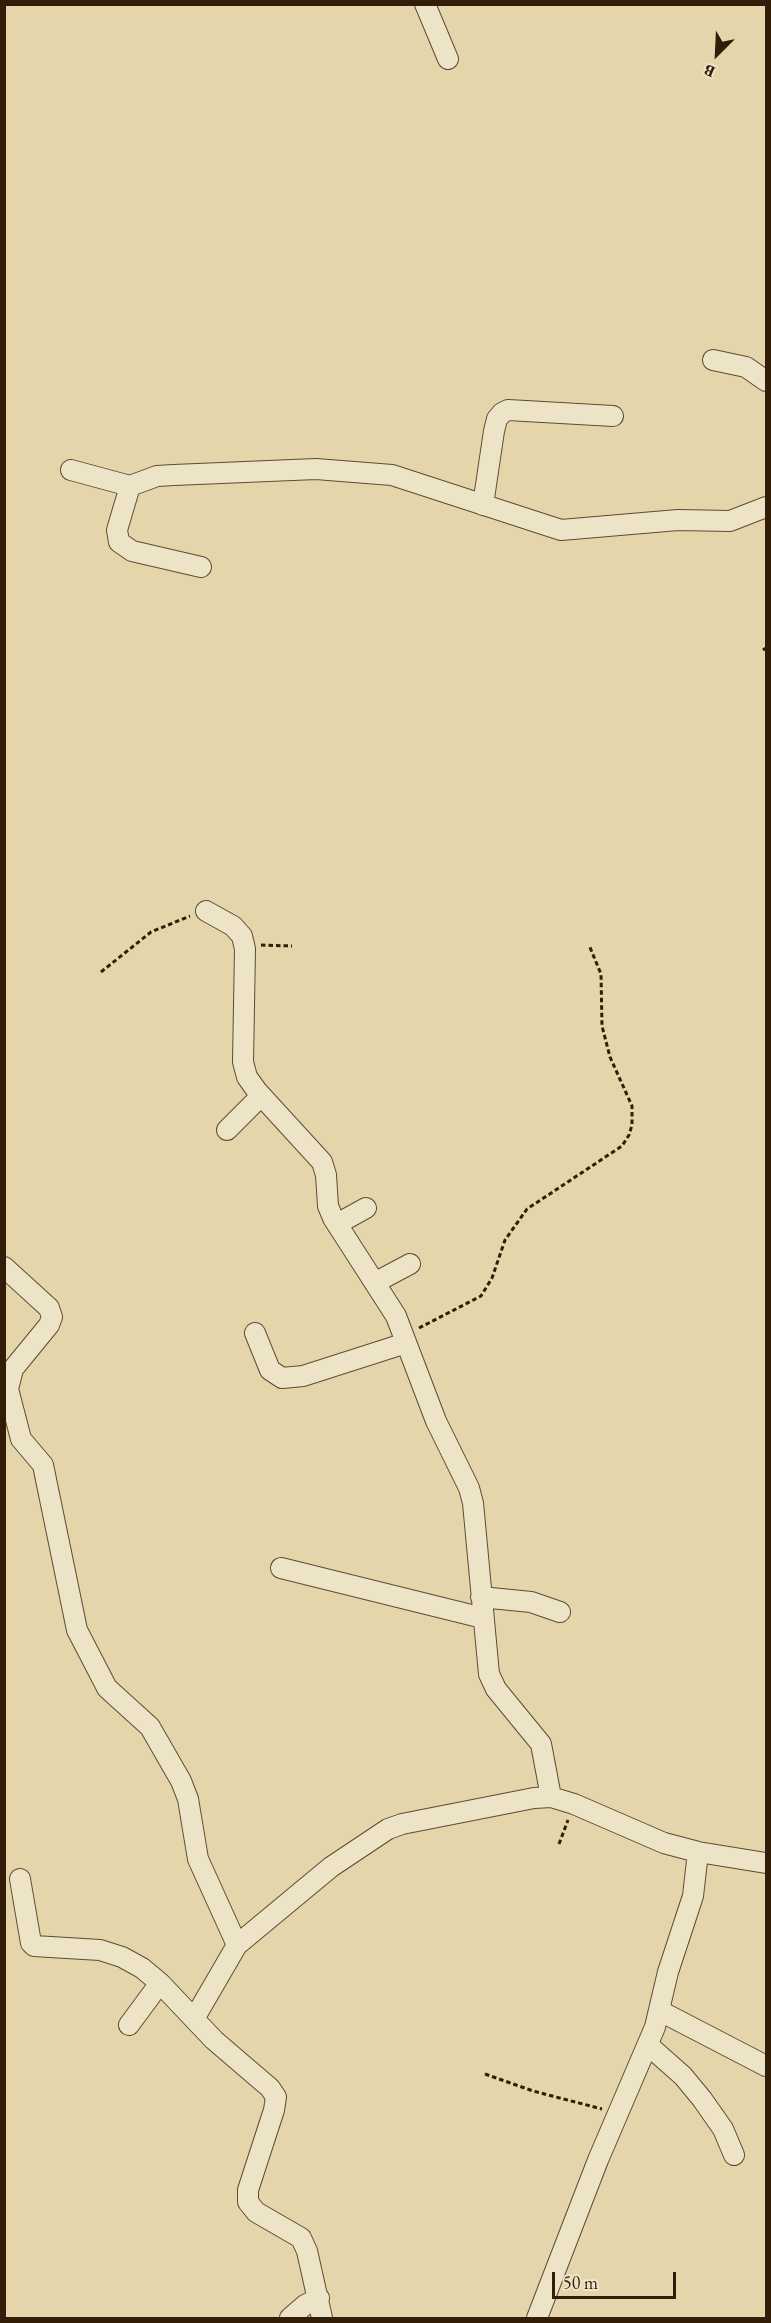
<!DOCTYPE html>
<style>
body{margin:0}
#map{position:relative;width:771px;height:2323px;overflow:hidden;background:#e4d5aa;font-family:"EB Garamond",serif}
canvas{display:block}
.frame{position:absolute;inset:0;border:6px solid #331d08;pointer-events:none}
.north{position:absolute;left:687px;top:24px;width:60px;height:60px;-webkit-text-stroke:4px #ede4c8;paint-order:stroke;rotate:204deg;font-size:16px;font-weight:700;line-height:24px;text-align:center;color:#331d08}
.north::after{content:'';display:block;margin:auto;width:21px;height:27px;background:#331d08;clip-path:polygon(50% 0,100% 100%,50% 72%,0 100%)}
.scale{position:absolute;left:552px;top:2272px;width:124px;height:27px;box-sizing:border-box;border:3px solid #331d08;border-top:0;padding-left:8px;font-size:18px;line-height:21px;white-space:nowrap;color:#331d08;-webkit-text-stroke:4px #ede4c8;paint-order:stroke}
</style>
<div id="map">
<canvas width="771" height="2323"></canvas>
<div class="frame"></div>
<div class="north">B</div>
<div class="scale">50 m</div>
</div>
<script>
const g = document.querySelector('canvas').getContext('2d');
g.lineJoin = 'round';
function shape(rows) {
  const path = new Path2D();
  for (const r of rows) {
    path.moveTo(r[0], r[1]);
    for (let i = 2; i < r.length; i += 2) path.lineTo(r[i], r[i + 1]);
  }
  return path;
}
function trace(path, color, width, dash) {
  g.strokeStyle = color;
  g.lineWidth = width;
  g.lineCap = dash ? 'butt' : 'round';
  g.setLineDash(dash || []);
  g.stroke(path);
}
const minor = shape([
 [425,4,448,59],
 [713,360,746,367,766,381],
 [71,470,130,486],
 [483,505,494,431,497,419,502,413,508,410,613,416],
 [201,567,132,551,119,542,117,530,130,486,157,476,174,475,316,469,392,475,561,530,678,520,730,521,766,507],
 [206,911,233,926,242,936,245,949,243,1062,247,1077,257,1091,322,1162,326,1175,328,1206,333,1218,396,1316,436,1421,469,1488,473,1503,489,1674,496,1689,541,1744,551,1797],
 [227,1130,261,1096],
 [337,1224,366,1208],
 [4,1267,49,1308,52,1317,49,1325,13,1369,8,1389,21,1439,43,1465,77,1630,107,1688,150,1727,181,1781,188,1799,198,1859,237,1945],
 [376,1282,410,1264],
 [255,1333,270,1370,282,1378,303,1376,406,1343],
 [281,1568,483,1618],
 [481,1597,531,1602,560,1612],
 [20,1879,31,1943,34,1946,100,1950,122,1957,142,1968,160,1983,214,2040,270,2088,276,2097,274,2110,248,2190,248,2202,256,2212,301,2238,307,2251,322,2318],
 [660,2011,766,2066],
 [194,2019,237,1945,331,1867,388,1829,402,1824,534,1798,551,1797,574,1804,664,1843,698,1852,766,1863],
 [129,2025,160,1983],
 [648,2045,683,2076,702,2099,723,2129,734,2155],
 [290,2318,305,2305,319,2298],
 [537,2318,598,2160,655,2027,668,1972,693,1896,698,1852]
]);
trace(minor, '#5f4b30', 22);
trace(shape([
 [763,650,766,648],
 [261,945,292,946],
 [101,972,151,932,190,916],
 [419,1328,481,1296,492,1278,505,1240,527,1209,622,1146,629,1135,632,1125,632,1106,610,1057,602,1026,601,974,589,945],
 [559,1844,568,1820],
 [485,2074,533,2091,602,2109]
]), '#331d08', 3, [4.5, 3]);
trace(minor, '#ede4c8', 20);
</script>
